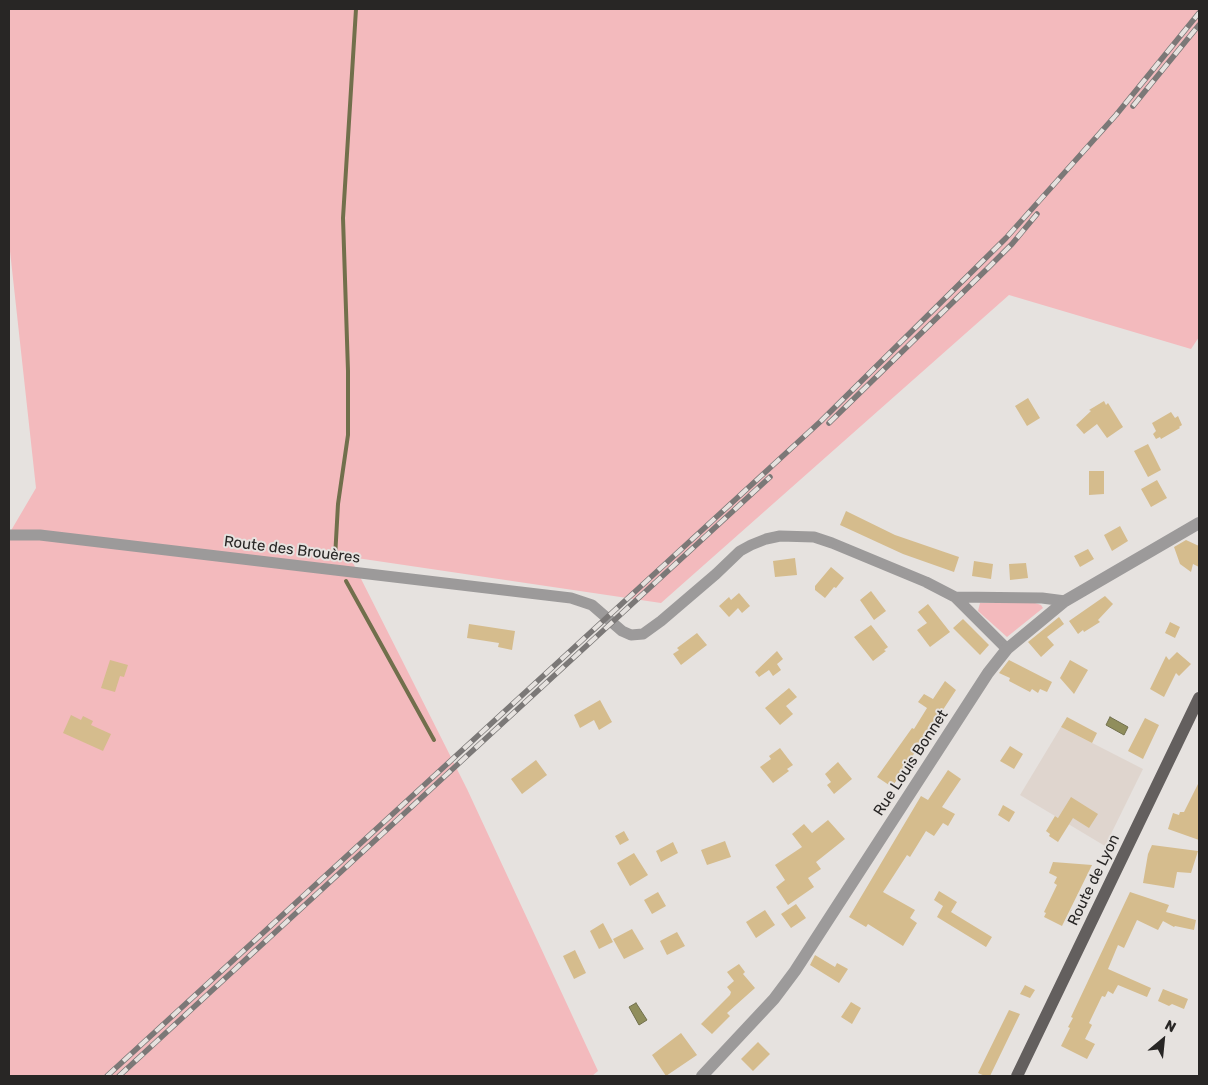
<!DOCTYPE html>
<meta charset="utf-8">
<style>
body{margin:0}
#map{position:relative;width:1208px;height:1085px;overflow:hidden;background:#e6e2df;font-family:Rubik,sans-serif}
canvas{display:block}
.frame{position:absolute;inset:0;border:10px solid #282625;pointer-events:none}
.north{position:absolute;left:1138px;top:1015px;width:50px;height:50px;-webkit-text-stroke:4px #e6e2df;paint-order:stroke;rotate:28deg;font-size:14px;font-weight:700;line-height:20px;text-align:center;color:#282625}
.north::after{content:'';display:block;margin:auto;width:18px;height:22px;background:#282625;clip-path:polygon(50% 0,100% 100%,50% 72%,0 100%)}
</style>
<div id="map">
<canvas width="1208" height="1085"></canvas>
<div class="frame"></div>
<div class="north">N</div>
</div>
<script>
const g = document.querySelector('canvas').getContext('2d');
g.lineJoin = 'round';
function fill(path, color) {
  g.fillStyle = color;
  g.fill(path, 'evenodd');
}
function shape(rows) {
  const path = new Path2D();
  for (const r of rows) {
    path.moveTo(r[0], r[1]);
    for (let i = 2; i < r.length; i += 2) path.lineTo(r[i], r[i + 1]);
  }
  return path;
}
function trace(path, color, width, dash) {
  g.strokeStyle = color;
  g.lineWidth = width;
  g.lineCap = dash ? 'butt' : 'round';
  g.setLineDash(dash || []);
  g.stroke(path);
}
function label(font, color, halo, rows, align = 'center') {
  g.font = font + ' Rubik,sans-serif';
  g.lineWidth = 4;
  g.setLineDash([]);
  g.textBaseline = 'middle';
  g.strokeStyle = halo;
  g.fillStyle = color;
  for (const [text, x, y, turn = 0] of rows) {
    g.save();
    g.translate(x, y);
    g.rotate((+turn || 0) * Math.PI / 180);
    g.textAlign = isNaN(turn) ? turn : align;
    if (halo) g.strokeText(text, 0, 0);
    g.fillText(text, 0, 0);
    g.restore();
  }
}
fill(shape([
 [1061,727,1143,769,1105,846,1020,795]
]), '#dfd5ce');
fill(shape([
 [9,9,1199,9,1199,337,1191,349,1009,295,661,603,350,557,467,789,598,1071,592,1076,9,1076,9,534,36,488,9,242],
 [980,603,1035,603,1041,605,1043,608,1007,637,978,611]
]), '#f3babd');
const water = shape([
 [1110,717,1128,727,1124,735,1106,725,1110,717],
 [636,1003,647,1020,639,1025,629,1007,636,1003]
]);
fill(water, '#908e5c');
trace(water, '#716f4c', 1);
trace(shape([
 [335,558,338,504,348,435,348,371,343,218,356,9],
 [346,581,434,740]
]), '#716f4c', 4);
fill(shape([
 [1028,398,1040,418,1027,426,1015,406],
 [1104,401,1106,405,1108,403,1123,427,1107,438,1097,424,1084,434,1076,425,1091,411,1089,410],
 [1171,412,1175,418,1178,416,1182,425,1179,427,1180,428,1161,439,1160,437,1156,439,1153,434,1156,431,1152,423],
 [1148,444,1161,470,1148,477,1134,451],
 [1089,471,1104,471,1104,494,1089,495],
 [1157,480,1167,498,1151,507,1141,489],
 [846,511,895,535,959,557,954,572,903,554,840,525],
 [1120,526,1128,541,1112,551,1104,535],
 [1186,540,1199,546,1199,567,1193,564,1191,572,1180,564,1174,547],
 [1088,549,1094,559,1080,567,1074,556],
 [795,558,797,575,775,577,773,561],
 [974,561,993,564,991,579,972,576],
 [1026,563,1028,578,1010,580,1009,564],
 [831,567,844,578,836,588,834,587,825,598,815,590,815,586],
 [871,591,886,611,874,620,860,600],
 [739,593,750,606,742,613,738,608,729,617,719,606,729,597,731,600],
 [1105,596,1113,604,1098,620,1100,622,1084,632,1083,630,1078,634,1069,621],
 [928,604,950,632,930,647,917,630,927,623,918,612],
 [1059,617,1064,624,1047,637,1054,645,1041,657,1028,642],
 [963,619,989,645,980,655,953,628],
 [1170,622,1180,627,1175,638,1165,633],
 [469,624,515,631,512,650,498,647,499,643,467,638],
 [871,625,888,647,884,650,886,651,873,661,854,637],
 [697,633,707,645,681,665,673,654,679,650,677,648],
 [777,651,783,659,777,664,781,670,773,676,769,670,759,677,755,672],
 [1177,652,1191,664,1179,676,1176,673,1164,697,1150,689,1166,656,1169,660],
 [110,660,128,665,124,677,120,676,115,692,101,688],
 [1009,660,1052,682,1047,692,1040,689,1038,693,1032,689,1030,692,1009,681,1010,678,999,673],
 [1070,660,1088,670,1074,694,1060,678],
 [945,681,956,690,892,787,877,777,912,728,914,729,927,708,918,702,924,694,933,699],
 [789,688,797,697,786,706,793,714,780,725,765,708],
 [600,700,612,722,599,730,594,720,580,728,574,715],
 [71,715,81,720,83,716,93,721,91,725,111,734,103,751,63,733],
 [1067,717,1097,733,1092,743,1061,727],
 [1145,718,1159,725,1143,759,1128,751],
 [1010,746,1023,754,1014,769,1000,761],
 [780,748,793,765,787,769,789,771,773,783,760,767,771,759,769,756],
 [536,760,547,775,522,794,511,779],
 [838,762,852,779,834,794,827,785,831,782,825,774],
 [948,770,961,779,942,807,955,814,948,826,943,823,934,836,926,831,910,857,907,855,883,892,915,910,910,918,917,923,903,946,868,924,866,927,849,917,921,796,928,800],
 [1199,782,1199,840,1168,829,1173,813,1179,815,1180,812,1184,812],
 [1071,797,1098,814,1089,828,1073,818,1058,842,1049,836,1050,834,1046,831,1055,816,1058,818],
 [1003,805,1015,812,1009,822,998,815],
 [828,820,845,839,816,862,821,869,808,878,814,887,788,905,776,887,785,880,775,865,802,847,792,834,804,824,812,833],
 [624,831,629,840,620,845,615,836],
 [725,841,731,857,707,865,701,850],
 [673,842,678,853,661,862,656,851],
 [1152,845,1198,851,1191,873,1177,872,1174,888,1143,883,1148,854],
 [634,853,648,875,630,886,617,863],
 [1053,862,1092,865,1062,926,1044,917,1046,913,1044,912,1057,885,1054,883,1057,877,1049,873],
 [939,891,957,902,951,912,992,937,986,947,937,917,943,906,934,900],
 [658,892,666,906,652,914,644,900],
 [1130,892,1169,905,1166,912,1196,920,1194,930,1175,926,1174,927,1163,921,1158,930,1137,920,1124,948,1118,945,1108,969,1151,988,1147,997,1118,985,1113,994,1108,991,1105,997,1102,996,1089,1023,1092,1025,1085,1039,1095,1044,1087,1059,1061,1046,1070,1028,1068,1027,1073,1018,1071,1017],
 [796,904,806,918,791,928,781,914],
 [765,910,775,925,756,938,746,922],
 [603,923,613,942,599,949,590,931],
 [632,929,644,949,624,959,613,939],
 [677,932,685,946,667,955,660,941],
 [575,950,586,973,574,979,563,956],
 [815,955,835,967,837,963,848,969,839,983,810,965],
 [739,964,745,972,743,974,755,988,727,1013,730,1016,712,1034,701,1024,730,995,731,992,727,987,734,981,727,972],
 [1025,985,1035,990,1030,998,1020,994],
 [1163,989,1188,999,1184,1009,1172,1004,1169,1006,1158,1001],
 [851,1002,861,1008,852,1024,841,1017],
 [1009,1010,1020,1014,990,1076,985,1076,978,1073],
 [681,1033,697,1055,666,1076,652,1055],
 [758,1042,770,1054,753,1071,741,1059]
]), '#d5bc8d');
trace(shape([
 [9,535,40,535,571,598,592,605,622,631,631,635,643,634,661,621,716,574,740,551,751,545,766,539,780,536,814,537,832,543,926,582,955,597,1007,649],
 [955,597,1042,598,1065,601]
]), '#9c9a9a', 11);
trace(shape([
 [702,1076,774,999,795,971,988,673,1007,649,1065,601,1199,523]
]), '#9c9a9a', 12);
trace(shape([
 [1017,1076,1199,698]
]), '#635f5e', 12);
const rail = shape([
 [1133,106,1199,25],
 [829,423,989,267,1012,244,1037,214],
 [107,1076,821,421,1006,238,1116,115,1199,13],
 [119,1076,770,477]
]);
trace(rail, '#7b7877', 5.5);
trace(rail, '#e6e2df', 4, [11]);
label('15px', '#282625', '#e6e2df', [
 ["Route des Brouères",292,550,7],
 ["Rue Louis Bonnet",911,763,-57],
 ["Route de Lyon",1094,880,-64]
]);
</script>
